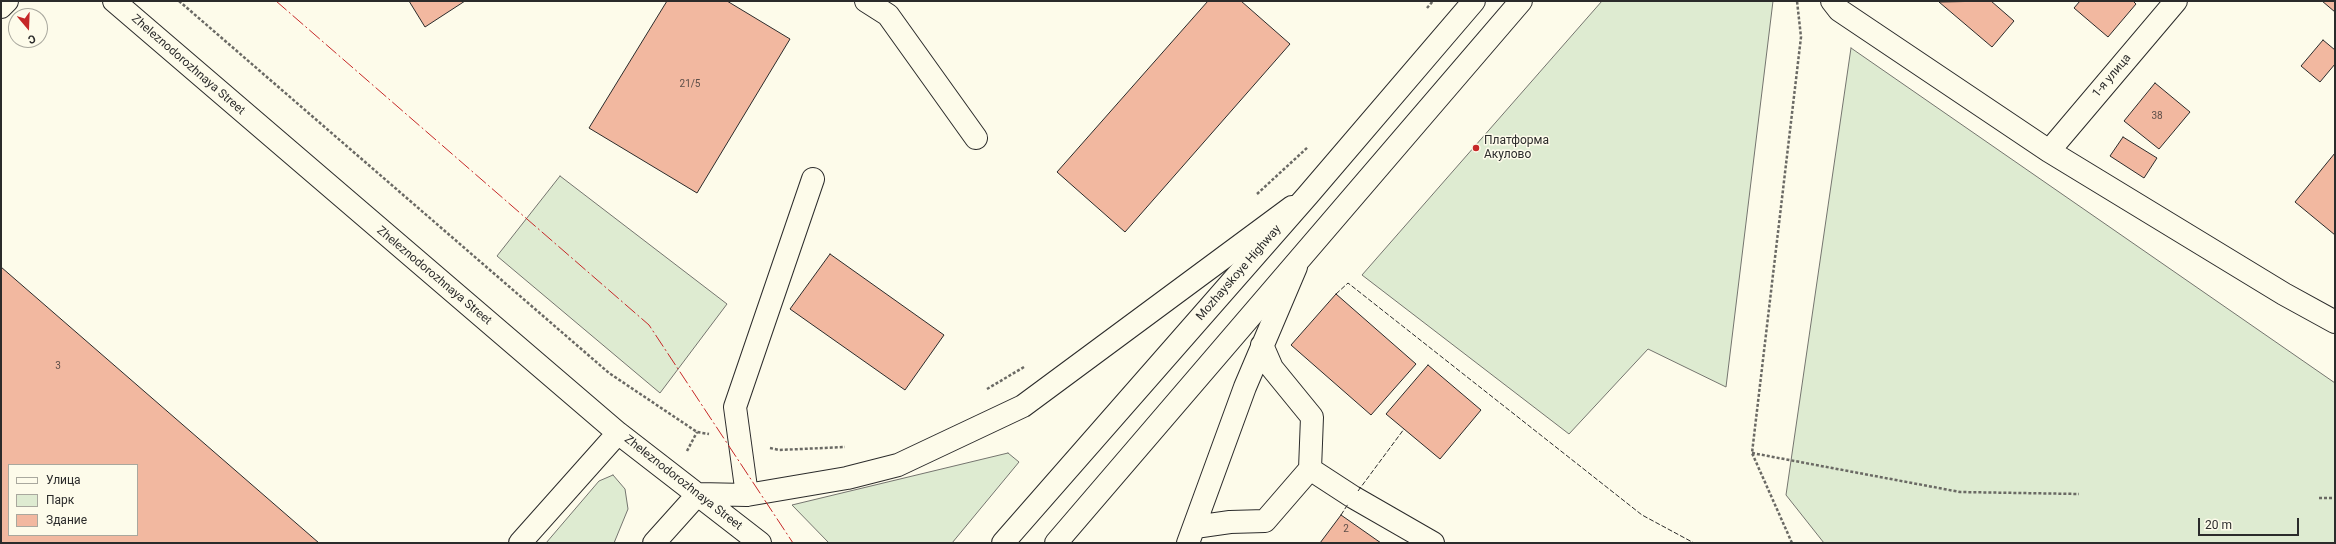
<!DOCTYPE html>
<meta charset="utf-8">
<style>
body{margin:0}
#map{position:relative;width:2336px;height:544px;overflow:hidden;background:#fdfbea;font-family:Roboto,sans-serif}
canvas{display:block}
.frame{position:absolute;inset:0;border:2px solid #2b2b2b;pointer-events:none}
.legend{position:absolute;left:8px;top:464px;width:130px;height:72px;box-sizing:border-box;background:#fdfbea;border:1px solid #a9a89e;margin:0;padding:5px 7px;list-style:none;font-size:12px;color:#2b2b2b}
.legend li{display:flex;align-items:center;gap:8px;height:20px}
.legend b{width:20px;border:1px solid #a9a89e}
.north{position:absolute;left:8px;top:8px;width:40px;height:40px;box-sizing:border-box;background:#fdfbea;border:1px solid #a9a89e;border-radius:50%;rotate:161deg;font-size:11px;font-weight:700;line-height:16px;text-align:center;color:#2b2b2b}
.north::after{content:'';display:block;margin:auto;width:14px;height:18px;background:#c62828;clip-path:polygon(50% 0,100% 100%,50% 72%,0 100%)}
.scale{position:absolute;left:2198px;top:518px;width:101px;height:18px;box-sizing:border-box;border:2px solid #2b2b2b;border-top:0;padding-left:5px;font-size:12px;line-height:14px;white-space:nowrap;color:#2b2b2b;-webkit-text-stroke:3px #fdfbea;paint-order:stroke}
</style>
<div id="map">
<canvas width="2336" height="544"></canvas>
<div class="frame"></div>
<ul class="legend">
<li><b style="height:5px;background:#fdfbea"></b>Улица</li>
<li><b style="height:11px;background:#deebd1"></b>Парк</li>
<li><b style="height:11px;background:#f2b8a0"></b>Здание</li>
</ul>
<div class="north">С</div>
<div class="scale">20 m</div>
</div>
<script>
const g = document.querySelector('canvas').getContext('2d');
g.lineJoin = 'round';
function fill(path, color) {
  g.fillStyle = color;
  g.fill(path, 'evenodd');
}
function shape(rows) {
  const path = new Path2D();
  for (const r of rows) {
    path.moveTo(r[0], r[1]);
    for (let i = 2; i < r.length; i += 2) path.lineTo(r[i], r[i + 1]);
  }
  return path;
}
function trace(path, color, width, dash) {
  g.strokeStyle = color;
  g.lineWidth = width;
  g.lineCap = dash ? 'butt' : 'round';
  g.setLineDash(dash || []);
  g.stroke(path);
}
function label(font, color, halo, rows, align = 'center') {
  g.font = font + ' Roboto,sans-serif';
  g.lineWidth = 3;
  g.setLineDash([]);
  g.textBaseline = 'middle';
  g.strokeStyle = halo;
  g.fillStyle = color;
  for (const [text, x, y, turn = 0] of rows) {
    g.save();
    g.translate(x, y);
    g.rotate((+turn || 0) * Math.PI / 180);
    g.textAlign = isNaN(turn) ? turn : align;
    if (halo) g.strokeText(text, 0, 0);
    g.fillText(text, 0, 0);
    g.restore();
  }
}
const green = shape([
 [1602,1,1773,1,1726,387,1648,349,1569,434,1362,275,1602,1],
 [1851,48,2335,383,2335,543,1824,543,1786,495,1851,48],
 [560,176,727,304,660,393,497,256,560,176],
 [1008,453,1019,462,952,543,829,543,792,505,1008,453],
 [613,475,625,489,628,509,614,543,546,543,599,481,613,475]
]);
fill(green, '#deebd1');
trace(green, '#74746e', 1);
const building = shape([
 [409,1,465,1,425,27,409,1],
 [667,1,727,1,790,39,697,193,589,128,667,1],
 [1208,1,1241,1,1290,44,1125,232,1057,172,1208,1],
 [1991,1,2014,21,1992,47,1939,2,1991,1],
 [2080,1,2133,1,2136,4,2108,37,2074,8,2080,1],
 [2322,1,2335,1,2335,12,2322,1],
 [2323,40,2335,50,2335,64,2320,82,2301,66,2323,40],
 [2155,83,2190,112,2159,149,2124,121,2155,83],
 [2123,137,2157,158,2144,178,2110,156,2123,137],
 [2335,153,2335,235,2295,202,2335,153],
 [830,254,944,335,905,390,790,309,830,254],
 [1,267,319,543,1,543,1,267],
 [9,465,137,465,137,535,9,535,9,465],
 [1336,294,1416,364,1371,415,1291,345,1336,294],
 [1428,365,1481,410,1440,459,1386,414,1428,365],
 [1341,515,1381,543,1320,543,1341,515]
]);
fill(building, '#f2b8a0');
trace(building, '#2b2b2b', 1);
const minor = shape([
 [114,1,618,433,760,543],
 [866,1,888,15,976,138],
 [1832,1,1839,10,2049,151,2284,294,2335,322],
 [1,7,7,1],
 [2049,151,2176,1],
 [1310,469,1353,497,1433,543],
 [747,495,735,407,813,179],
 [1195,527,1230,522,1265,521,1310,469,1312,417,1272,368,1262,345],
 [520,543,618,433],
 [654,543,698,494,747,495,847,478,898,465,1023,406,1292,207],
 [1188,543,1245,387,1296,267]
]);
const major = shape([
 [1003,543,1308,195,1474,1],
 [1056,543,1521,1]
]);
trace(minor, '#2b2b2b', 24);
trace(major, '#2b2b2b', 24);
trace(shape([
 [179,1,609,373,697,432,709,434],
 [1427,8,1433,1],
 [1257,194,1308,147],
 [987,389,1024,367],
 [770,448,779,450,845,447],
 [687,451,697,432],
 [1752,453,1960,492,2079,494],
 [2319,498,2335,498],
 [1792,543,1752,453,1801,37,1797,1]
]), '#6a6964', 2.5, [3, 2]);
trace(minor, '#fdfbea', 22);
trace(major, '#fdfbea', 22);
trace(shape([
 [1336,294,1348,283,1642,515,1694,543],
 [1358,491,1404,429],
 [1341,515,1348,504]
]), '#2b2b2b', 1, [5, 2]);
trace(shape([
 [276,1,649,325,793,543]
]), '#c62828', 1, [14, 3, 2, 3]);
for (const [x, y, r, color] of [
 [1476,148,4,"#c62828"]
]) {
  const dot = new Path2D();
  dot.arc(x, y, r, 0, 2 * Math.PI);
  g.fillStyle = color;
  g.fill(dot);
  trace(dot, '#fdfbea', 1.5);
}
label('10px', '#5d4e48', null, [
 ["21/5",690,84],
 ["38",2157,116],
 ["3",58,366],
 ["2",1346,529]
]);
label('12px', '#2b2b2b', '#fdfbea', [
 ["Zheleznodorozhnaya Street",188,65,41],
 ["1-я улица",2112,76,-50],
 ["Mozhayskoye Highway",1239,273,-49],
 ["Zheleznodorozhnaya Street",434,276,40],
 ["Zheleznodorozhnaya Street",683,483,38]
]);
label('12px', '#2b2b2b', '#fdfbea', [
 ["Платформа",1484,141],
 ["Акулово",1484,155]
], 'left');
</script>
